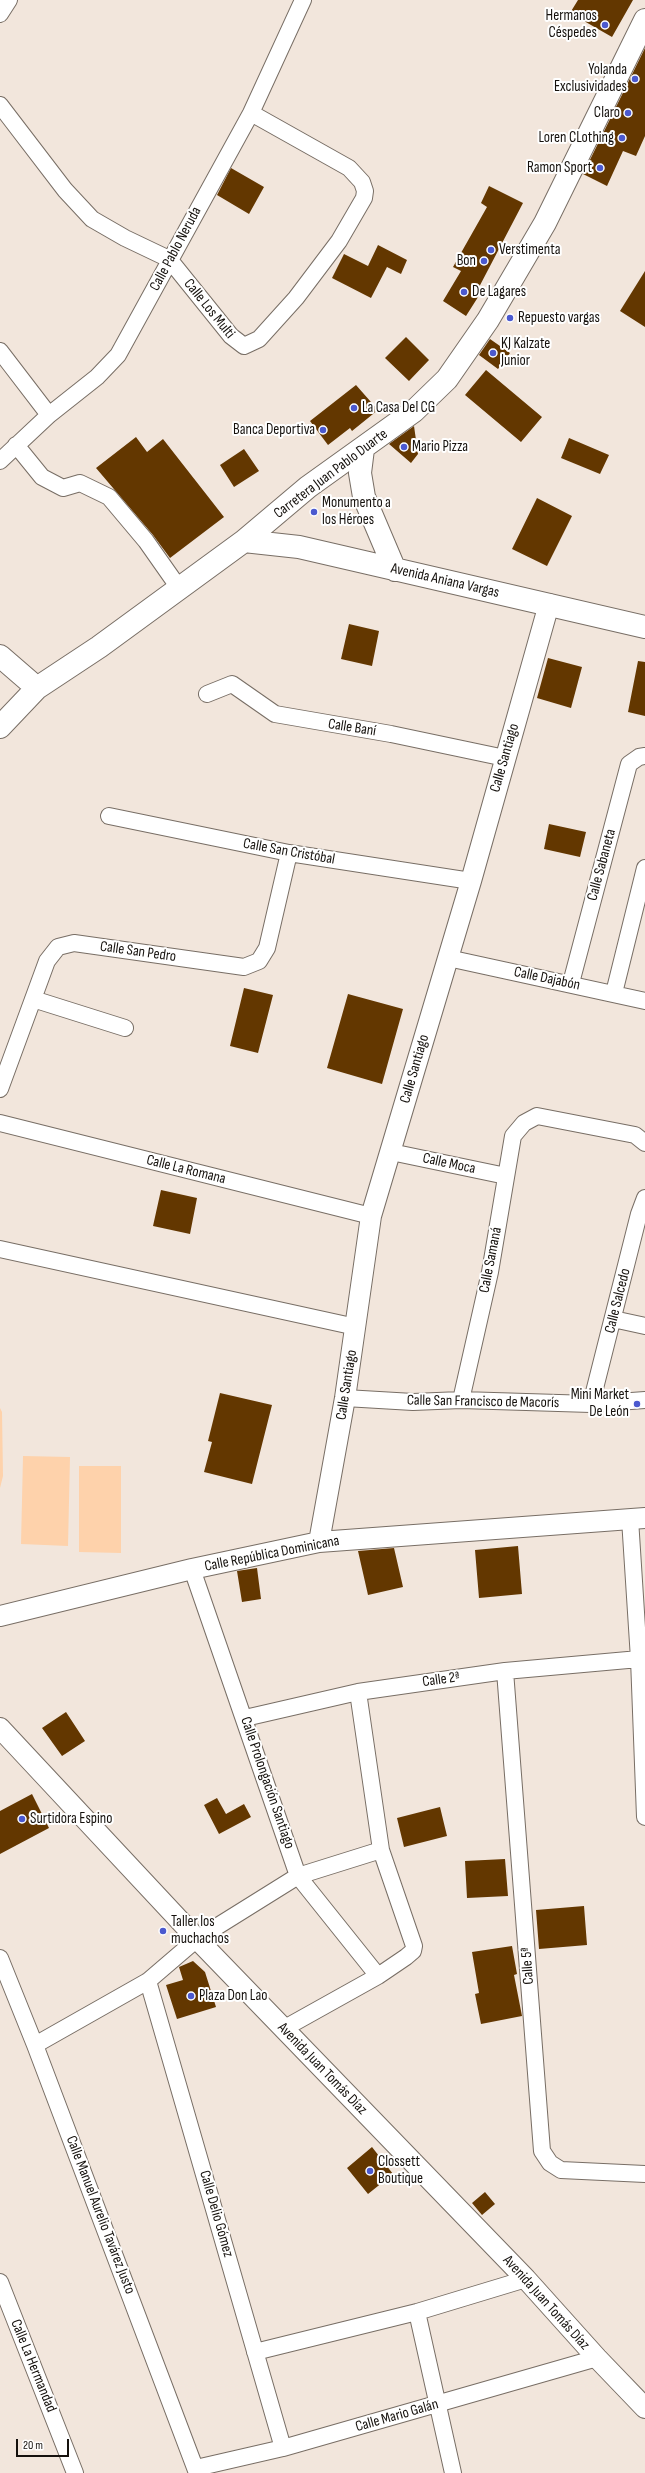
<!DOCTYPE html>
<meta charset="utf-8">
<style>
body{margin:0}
#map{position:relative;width:645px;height:2473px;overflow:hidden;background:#f2e6dc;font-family:"Sofia Sans Condensed",sans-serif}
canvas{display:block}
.scale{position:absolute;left:16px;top:2439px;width:53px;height:18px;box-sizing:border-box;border:2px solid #15110d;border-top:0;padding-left:5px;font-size:12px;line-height:14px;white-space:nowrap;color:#15110d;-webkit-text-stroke:3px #fff;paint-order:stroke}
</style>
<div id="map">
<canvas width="645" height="2473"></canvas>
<div class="scale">20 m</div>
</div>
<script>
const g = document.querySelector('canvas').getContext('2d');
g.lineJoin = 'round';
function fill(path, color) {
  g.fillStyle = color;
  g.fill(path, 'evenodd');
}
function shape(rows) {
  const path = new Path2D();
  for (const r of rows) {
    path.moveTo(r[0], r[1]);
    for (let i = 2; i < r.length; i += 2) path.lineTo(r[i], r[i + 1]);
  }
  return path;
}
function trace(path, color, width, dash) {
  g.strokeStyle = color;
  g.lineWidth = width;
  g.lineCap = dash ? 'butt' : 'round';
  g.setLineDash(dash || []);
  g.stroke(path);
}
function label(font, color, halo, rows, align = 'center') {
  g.font = font + ' "Sofia Sans Condensed",sans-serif';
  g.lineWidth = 4;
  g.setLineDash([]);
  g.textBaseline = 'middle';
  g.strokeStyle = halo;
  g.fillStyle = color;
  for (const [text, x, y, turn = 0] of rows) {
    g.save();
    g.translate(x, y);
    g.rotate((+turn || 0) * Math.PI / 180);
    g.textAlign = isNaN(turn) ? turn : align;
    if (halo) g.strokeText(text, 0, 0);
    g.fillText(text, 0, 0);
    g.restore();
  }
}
fill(shape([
 [0,1408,2,1412,3,1476,0,1488],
 [23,1456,70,1457,68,1546,21,1544],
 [79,1466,121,1466,121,1553,79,1552]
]), '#fed2ab');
fill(shape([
 [578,0,633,0,612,37,570,13],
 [645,48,645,136,636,156,623,151,607,186,583,174],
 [231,168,264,187,249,214,217,195],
 [489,186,523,203,477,291,480,294,466,316,443,301,461,271,453,267,487,207,481,203],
 [378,245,407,260,401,274,387,267,371,298,332,278,344,254,368,266],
 [645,271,645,327,620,311],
 [406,337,429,360,409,381,385,358],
 [490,339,510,353,498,369,479,355],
 [486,370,542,417,521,442,465,395],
 [356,385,378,410,352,431,350,428,328,445,310,421],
 [414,426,418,454,411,463,389,444],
 [136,437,147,452,163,439,224,517,170,558,153,535,96,468],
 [569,438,609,455,600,474,561,458],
 [244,449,259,471,234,487,220,465],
 [537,498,572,516,547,566,512,549],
 [349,624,379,631,372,666,341,659],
 [548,658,582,667,571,708,537,698],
 [638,661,645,662,645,716,628,712],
 [549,824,586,832,580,857,544,849],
 [244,988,273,995,258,1053,230,1046],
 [348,994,403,1009,382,1084,327,1068],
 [161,1190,197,1198,190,1234,153,1226],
 [220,1393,272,1405,252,1484,204,1472,212,1442,208,1441],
 [518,1546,522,1594,479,1598,475,1550],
 [394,1548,403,1587,368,1595,358,1551],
 [257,1568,261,1599,242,1602,237,1571],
 [66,1712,85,1741,62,1756,42,1728],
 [32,1794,49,1828,0,1854,0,1811],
 [217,1798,226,1814,244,1804,251,1817,219,1834,204,1805],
 [440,1807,447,1836,404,1847,397,1818],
 [505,1859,508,1896,467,1898,465,1861],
 [584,1906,587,1945,539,1949,536,1910],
 [512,1946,517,1974,514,1975,522,2016,481,2024,475,1994,479,1993,472,1952],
 [193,1961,205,1972,216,2007,177,2019,166,1985,183,1980,179,1967],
 [372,2147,393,2174,368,2194,347,2168],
 [485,2192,495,2204,482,2215,472,2203]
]), '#633700');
const minor = shape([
 [0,14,9,0],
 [0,105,65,190,92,219,125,238,169,259,231,336,244,346,259,339,296,298,339,241,364,198,365,191,362,182,349,168,251,113],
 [0,351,49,415],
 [16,445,42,477,63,488,80,483,109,497,146,541,179,588],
 [0,461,49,415,97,377,118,355,251,113,303,0],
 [207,694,232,684,275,714,391,734,505,758],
 [109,816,289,853,471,881],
 [448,958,645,1001],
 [571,983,629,764,639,757,645,756],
 [614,993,645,868],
 [33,999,125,1028],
 [0,1089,47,961,58,947,74,943,244,967,259,961,267,948,289,853],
 [0,1123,371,1216],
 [391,1152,506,1176],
 [0,1249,356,1327],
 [613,1319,645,1326],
 [345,1398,413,1402,461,1400,591,1404,645,1400],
 [461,1400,490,1272,513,1136,524,1123,537,1116,635,1135,645,1143],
 [591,1404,639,1214,645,1198],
 [630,1519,639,1659,645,1817],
 [192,1569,298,1876,378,1976],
 [505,1671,542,2151,550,2163,561,2170,645,2174],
 [245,1718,358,1692,505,1671,639,1659],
 [0,1958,35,2045,197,2473],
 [148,1981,283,2448],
 [283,2029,378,1976,406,1957,413,1951,414,1946,381,1850,358,1692],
 [35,2045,148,1981,197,1939,298,1876,381,1850],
 [0,2282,75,2473],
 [417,2312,453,2473],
 [255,2352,417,2312,526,2279],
 [196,2468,283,2448,597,2358]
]);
const tertiary = shape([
 [319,1542,345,1398,371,1216,471,881,549,604],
 [0,1616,192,1569,319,1542,645,1518],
 [0,1728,197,1939,526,2279,597,2358,645,2408]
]);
const secondary = shape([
 [363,449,360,473,364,497,395,570],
 [244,541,299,547,645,627],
 [0,656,37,688],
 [0,727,37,688,99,647,244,541,308,487,414,411,447,379,488,320,545,223,645,20]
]);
trace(minor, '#786e65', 18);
trace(tertiary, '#786e65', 22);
trace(secondary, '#786e65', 24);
trace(minor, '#fff', 16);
trace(tertiary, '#fff', 20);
trace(secondary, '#fff', 22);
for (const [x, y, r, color] of [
 [605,25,4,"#4b59cf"],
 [635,79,4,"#4b59cf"],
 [628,113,4,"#4b59cf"],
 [622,138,4,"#4b59cf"],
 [600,168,4,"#4b59cf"],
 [491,250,4,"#4b59cf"],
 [484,261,4,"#4b59cf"],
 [464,292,4,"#4b59cf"],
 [510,318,4,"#4b59cf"],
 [493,353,4,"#4b59cf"],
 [354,408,4,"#4b59cf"],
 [323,430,4,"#4b59cf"],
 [404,447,4,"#4b59cf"],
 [314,512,4,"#4b59cf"],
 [637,1404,4,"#4b59cf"],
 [22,1819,4,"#4b59cf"],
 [163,1931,4,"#4b59cf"],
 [191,1996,4,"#4b59cf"],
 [370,2171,4,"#4b59cf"]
]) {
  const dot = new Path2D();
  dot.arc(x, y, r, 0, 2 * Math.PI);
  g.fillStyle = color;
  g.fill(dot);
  trace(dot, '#fff', 1.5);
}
label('15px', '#15110d', '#fff', [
 ["Hermanos",597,16,"right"],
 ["Céspedes",597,33,"right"],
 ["Yolanda",627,70,"right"],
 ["Exclusividades",627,87,"right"],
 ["Claro",620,113,"right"],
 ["Loren CLothing",614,138,"right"],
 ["Ramon Sport",592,168,"right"],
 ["Verstimenta",499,250],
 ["Bon",476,261,"right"],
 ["De Lagares",472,292],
 ["Repuesto vargas",518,318],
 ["KJ Kalzate",501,344],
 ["Junior",501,361],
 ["La Casa Del CG",362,408],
 ["Banca Deportiva",315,430,"right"],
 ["Mario Pizza",412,447],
 ["Monumento a",322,503],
 ["los Héroes",322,520],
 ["Mini Market",629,1395,"right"],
 ["De León",629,1412,"right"],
 ["Surtidora Espino",30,1819],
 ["Taller los",171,1922],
 ["muchachos",171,1939],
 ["Plaza Don Lao",199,1996],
 ["Clossett",378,2162],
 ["Boutique",378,2179]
], 'left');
label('15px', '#15110d', '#fff', [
 ["Calle Pablo Neruda",176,249,-62],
 ["Calle Los Multi",209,309,51],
 ["Carretera Juan Pablo Duarte",331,474,-37],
 ["Avenida Aniana Vargas",445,581,13],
 ["Calle Baní",352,728,9],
 ["Calle Santiago",505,758,-74],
 ["Calle San Cristóbal",289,852,10],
 ["Calle Sabaneta",602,865,-75],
 ["Calle San Pedro",138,952,8],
 ["Calle Dajabón",547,979,12],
 ["Calle Santiago",415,1069,-74],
 ["Calle Moca",449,1164,12],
 ["Calle La Romana",186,1170,14],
 ["Calle Samaná",491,1260,-79],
 ["Calle Salcedo",618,1301,-76],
 ["Calle Santiago",347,1385,-81],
 ["Calle San Francisco de Macorís",483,1402,1],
 ["Calle República Dominicana",272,1554,-11],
 ["Calle 2ª",441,1680,-8],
 ["Calle Prolongación Santiago",267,1783,71],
 ["Calle 5ª",528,1966,-94],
 ["Avenida Juan Tomás Díaz",322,2069,46],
 ["Calle Delio Gómez",216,2214,74],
 ["Calle Manuel Aurelio Tavárez Justo",100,2215,69],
 ["Avenida Juan Tomás Díaz",546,2303,48],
 ["Calle La Hermandad",33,2366,68],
 ["Calle Mario Galán",397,2416,-16]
]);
</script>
